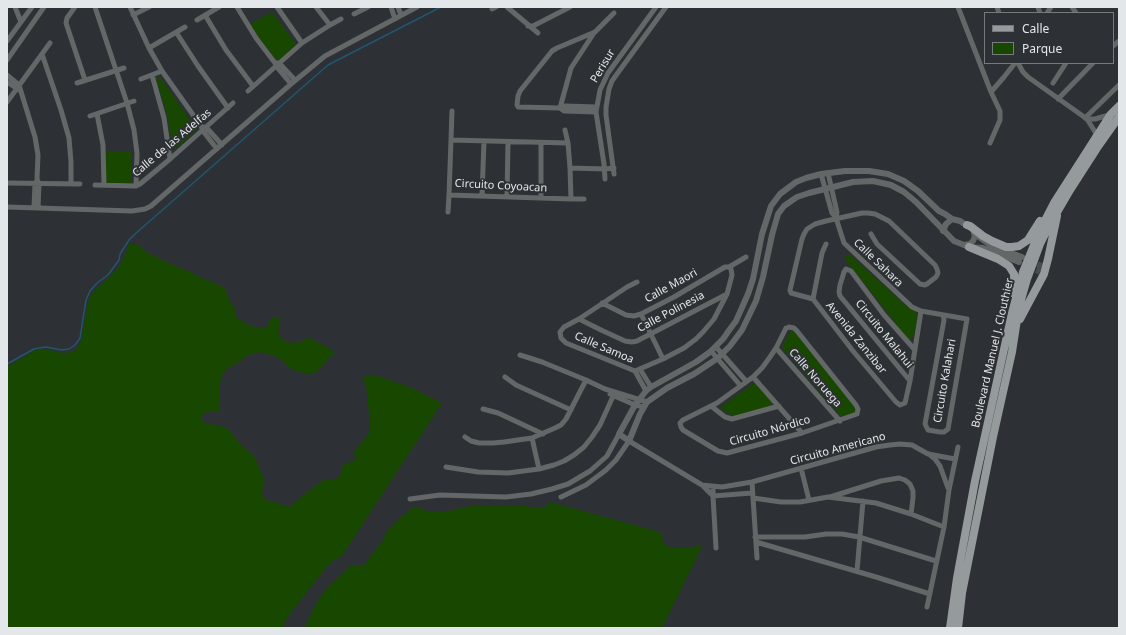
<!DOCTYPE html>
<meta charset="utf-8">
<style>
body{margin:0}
#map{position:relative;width:1126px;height:635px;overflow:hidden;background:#2d3135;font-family:"Noto Sans",sans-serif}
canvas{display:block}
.frame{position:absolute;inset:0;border:8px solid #e4e7e9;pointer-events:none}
.legend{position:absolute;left:984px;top:12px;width:130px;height:52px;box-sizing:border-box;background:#2d3135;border:1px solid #767a7d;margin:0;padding:5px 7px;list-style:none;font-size:12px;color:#e4e7e9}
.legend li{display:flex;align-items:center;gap:8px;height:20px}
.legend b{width:20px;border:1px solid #767a7d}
</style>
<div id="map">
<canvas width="1126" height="635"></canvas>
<div class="frame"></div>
<ul class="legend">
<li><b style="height:5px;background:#959b9d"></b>Calle</li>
<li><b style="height:11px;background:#184800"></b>Parque</li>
</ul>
</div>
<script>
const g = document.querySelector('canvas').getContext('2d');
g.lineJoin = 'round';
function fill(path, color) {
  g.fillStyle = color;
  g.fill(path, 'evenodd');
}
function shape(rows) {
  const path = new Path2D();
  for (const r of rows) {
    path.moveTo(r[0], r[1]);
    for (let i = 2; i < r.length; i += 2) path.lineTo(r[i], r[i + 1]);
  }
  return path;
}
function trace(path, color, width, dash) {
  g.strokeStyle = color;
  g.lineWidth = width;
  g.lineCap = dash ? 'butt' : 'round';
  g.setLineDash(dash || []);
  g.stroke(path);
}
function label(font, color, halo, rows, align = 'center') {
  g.font = font + ' "Noto Sans",sans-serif';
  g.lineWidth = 4;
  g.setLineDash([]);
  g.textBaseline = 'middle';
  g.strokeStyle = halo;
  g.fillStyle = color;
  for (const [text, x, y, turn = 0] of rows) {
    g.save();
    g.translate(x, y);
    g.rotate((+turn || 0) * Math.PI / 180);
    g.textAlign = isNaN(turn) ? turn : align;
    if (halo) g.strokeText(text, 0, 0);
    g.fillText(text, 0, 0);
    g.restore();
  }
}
fill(shape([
 [272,12,296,44,278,61,262,42,250,24],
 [160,77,197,130,173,151,167,114,156,79],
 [105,151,131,151,131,184,105,184],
 [132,243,140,246,146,252,165,261,223,287,226,290,230,302,235,309,236,317,247,324,255,327,264,328,268,326,270,319,274,317,279,318,280,322,278,334,284,341,292,343,301,342,308,337,335,352,315,373,311,374,303,373,291,369,282,360,275,356,260,352,248,355,239,362,228,368,222,375,221,378,219,395,220,412,208,412,204,413,202,416,202,420,205,423,225,427,229,430,241,445,251,453,254,456,263,476,264,480,262,493,264,499,289,507,320,482,327,479,335,480,341,474,341,466,357,459,353,453,369,433,370,425,366,385,362,378,370,375,378,376,412,388,442,403,342,556,334,560,328,565,293,610,284,623,283,628,7,628,7,367,32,352,36,350,45,349,57,352,65,353,74,351,77,348,81,341,88,302,91,294,118,268,126,253,128,245],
 [849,254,905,305,916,312,918,315,914,335,911,339,907,338,861,279,846,261,845,257],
 [794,331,855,407,856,410,854,414,842,416,838,413,783,349,782,346,790,332],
 [754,383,756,383,772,401,772,406,734,416,721,409,722,406],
 [550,502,660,532,662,535,663,543,667,546,674,548,687,548,703,545,662,628,304,628,317,602,327,588,351,565,359,566,363,565,367,562,374,551,382,542,387,531,402,516,406,514,411,508,420,508,423,510,436,512,449,511,470,506,482,506,525,505,533,508,545,507]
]), '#184800');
trace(shape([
 [7,364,34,349,46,347,62,350,69,349,75,345,80,338,86,300,90,291,97,283,108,275,119,260,120,254,129,240,135,234,328,65,441,7]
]), '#215670', 1.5);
trace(shape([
 [1029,261,1042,266],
 [1028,266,1040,272]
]), '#484c50', 6, [6, 3]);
trace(shape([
 [15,7,21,22],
 [75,7,67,18,66,23,85,80],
 [95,7,127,103,134,130,137,153,136,186],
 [130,7,149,48,162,71,201,126,203,131,217,149],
 [237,7,256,38,275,63,276,66,291,84],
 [277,7,302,43],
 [316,7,330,25],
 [391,7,395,19],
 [398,7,401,15],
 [507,7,538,33],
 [958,7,991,92,1000,111,1000,120,990,143],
 [997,7,999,13],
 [1038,7,1040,13],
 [1072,7,1076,13],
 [492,9,496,7],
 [1047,13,1051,7],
 [354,14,368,7],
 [133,15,149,7],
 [205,15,226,50,253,86],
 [197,20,219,7],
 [528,26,533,26,570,7],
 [176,32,198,66,228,108],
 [7,41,32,7],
 [1113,46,1119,41],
 [149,48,185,27],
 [42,54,61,110,69,138,71,162,71,184],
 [7,60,44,7],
 [276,63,279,63,295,80],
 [1018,63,1023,72,1028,77,1087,119,1097,135],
 [7,75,19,85,35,137,38,155,37,179,39,184,38,208],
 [152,75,164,118,170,159],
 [141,79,162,71],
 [7,82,19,90],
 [77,83,124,68],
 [1053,83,1066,63],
 [248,91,302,43,330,25,341,19],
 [991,92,1004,77,1015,63],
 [1058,99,1093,63],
 [7,102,50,43],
 [596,107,565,106,560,108,518,107,517,105,518,96,520,91,552,51,557,48,595,32,614,13],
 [560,108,571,68,594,33],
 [560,108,564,111,596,112],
 [97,114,103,145,104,185],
 [90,116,134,101],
 [1085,118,1119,85],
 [1087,119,1095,119,1109,115],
 [204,127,206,127,222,145],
 [565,130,568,143],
 [451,140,568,143,570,168,571,199,449,195,451,140],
 [451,140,452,111],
 [570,168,605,169,614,168],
 [828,173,837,212,836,218,844,243,912,307,921,311,967,319,948,429,944,432,940,432,928,430,925,424,944,320,943,315],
 [614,174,606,115,606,107,609,89,612,81,617,74,666,7],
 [821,174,832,213,836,218],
 [605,179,604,164,596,112,600,90,608,73,656,7],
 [7,183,80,184],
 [95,185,136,186,140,184,170,159,233,103],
 [482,196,484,141],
 [507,197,508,142],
 [541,198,541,143],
 [571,199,584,199],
 [7,207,132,211,145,209,151,206,291,84,325,56,417,7],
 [34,207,35,184,36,182],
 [448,212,449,195],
 [871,234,877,244,920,284,925,285,927,284,936,277,938,273,937,269,935,265,889,221,875,214,868,213,862,213,826,221,815,224,807,229,804,234,802,239,790,290,791,293,813,299,853,351,896,402,900,405,905,403,910,381,921,311],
 [637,282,627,287,579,319,564,327,560,332,561,338,566,343,635,371,663,359,684,348,696,339,703,332,714,319,727,294,732,275,731,269,729,267],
 [813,299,822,253,826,244],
 [602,303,626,315,634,316,641,314,674,297,725,267,729,267,746,257],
 [641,314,663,359],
 [579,319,601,330,625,341,632,342,637,341,727,294],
 [789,327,794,328,797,331,856,405,858,409,857,414,802,433,727,453,718,451,683,430,681,427,680,423,683,420,717,403,753,377,762,368,770,357,776,348,786,328,789,327],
 [716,347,746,381],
 [776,348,840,421],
 [711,351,740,385],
 [520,355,542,362,586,380,605,389,647,402],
 [640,369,651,387],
 [635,371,646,391],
 [505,377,516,385,571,410],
 [753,377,802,433],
 [910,381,840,296,839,292,840,285,844,272,846,269,851,271,884,315,915,350],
 [610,394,635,405,644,407],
 [711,406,725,417,732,419,779,406],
 [483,409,498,413,543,434],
 [465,437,471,441,479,443,493,443,504,442,532,438,555,428,561,425,566,419,586,380],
 [532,438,539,469],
 [929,454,935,459,940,466,948,488],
 [446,467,478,472,508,473,539,469,554,465,564,461,574,455,584,447,592,437,600,425,615,392],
 [801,468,809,500],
 [752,482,757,558],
 [702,485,722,487,752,482,876,447,890,445,900,444,912,445,928,454,955,459],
 [713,487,713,496,716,548],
 [713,496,752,493],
 [561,497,586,485,606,470,616,460,629,441,702,485,713,496],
 [830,497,881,481,899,478,905,480,910,484,913,491,913,498,911,514],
 [753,498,781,502,800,502,828,497,876,503,911,514,944,527],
 [410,499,440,495,506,497,531,494,552,489,568,484,590,471,607,456,619,434],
 [755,537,805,537,826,534,842,534,859,537,936,561],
 [756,542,876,577,930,594],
 [857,571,863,501],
 [927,607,944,527,949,490,958,447]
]), '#646767', 5);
trace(shape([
 [969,227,960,221,952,219,945,214,939,211,918,191,904,181,888,174,869,171,845,171,821,174,806,178,796,182,780,194,771,206,762,234,753,279,748,294,736,321,730,329,723,339,710,352,696,362,651,387,646,391,635,405,619,434,629,441,640,414,647,402,667,388,694,374,718,358,730,346,742,330,756,301,763,277,772,235,778,214,784,206,797,197,809,193,853,182,873,181,891,185,904,192,916,202,954,241,969,247,983,248,1019,262],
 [943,231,946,224,952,219],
 [978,236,992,246,1022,257],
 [964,245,970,244,973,241,975,236,974,233]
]), '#646767', 6);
trace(shape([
 [967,225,970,226,983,236,992,241,1006,247,1012,247,1019,246,1028,240,1040,221],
 [969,247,998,259,1009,266,1014,274,1014,279,1012,293],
 [1020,319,1044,274,1048,259,1057,216],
 [950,628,957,578,975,481,1012,313,1023,272,1041,228,1054,203,1111,114,1119,106],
 [958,628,962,593,993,437,1012,352,1019,307,1027,279,1040,244,1049,226,1070,190,1097,148,1119,117]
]), '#959b9d', 8);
label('11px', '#e4e7e9', '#2d3135', [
 ["Perisur",603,66,-59],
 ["Calle de las Adelfas",172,143,-40],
 ["Circuito Coyoacan",501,186,3],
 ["Calle Sahara",878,263,44],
 ["Calle Maori",671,286,-29],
 ["Calle Polinesia",671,312,-28],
 ["Circuito Malahui",884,334,51],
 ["Avenida Zanzibar",856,338,51],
 ["Calle Samoa",604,348,23],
 ["Boulevard Manuel J. Clouthier",993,353,-77],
 ["Calle Noruega",815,378,49],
 ["Circuito Kalahari",945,381,-80],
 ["Circuito Nórdico",770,431,-16],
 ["Circuito Americano",838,449,-15]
]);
</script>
